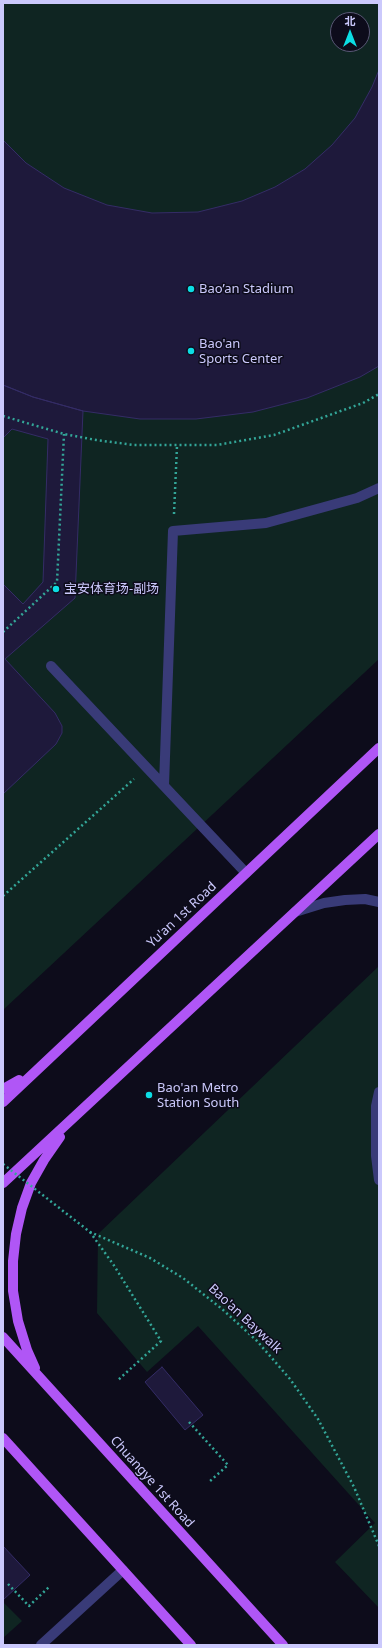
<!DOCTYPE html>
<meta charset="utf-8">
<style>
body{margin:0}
#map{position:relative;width:382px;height:1648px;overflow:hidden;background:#0d0c1b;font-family:"Noto Sans","Noto Sans SC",sans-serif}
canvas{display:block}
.frame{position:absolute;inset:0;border:4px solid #cbc9fc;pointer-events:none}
.north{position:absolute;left:330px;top:12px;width:40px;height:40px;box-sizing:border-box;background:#0d0c1b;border:1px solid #595875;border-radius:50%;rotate:0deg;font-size:11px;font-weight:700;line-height:16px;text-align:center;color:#cbc9fc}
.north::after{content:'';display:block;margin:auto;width:14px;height:18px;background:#0cdde4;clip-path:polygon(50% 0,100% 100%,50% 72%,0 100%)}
</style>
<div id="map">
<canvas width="382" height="1648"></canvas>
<div class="frame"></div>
<div class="north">北</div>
</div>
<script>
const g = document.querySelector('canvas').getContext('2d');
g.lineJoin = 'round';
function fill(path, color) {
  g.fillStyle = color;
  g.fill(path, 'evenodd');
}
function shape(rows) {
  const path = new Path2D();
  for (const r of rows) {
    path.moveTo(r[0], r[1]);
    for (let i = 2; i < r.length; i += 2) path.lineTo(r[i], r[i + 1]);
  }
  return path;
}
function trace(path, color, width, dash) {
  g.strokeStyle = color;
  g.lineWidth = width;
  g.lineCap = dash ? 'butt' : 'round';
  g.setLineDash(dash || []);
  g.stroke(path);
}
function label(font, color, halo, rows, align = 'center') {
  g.font = font + ' "Noto Sans","Noto Sans SC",sans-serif';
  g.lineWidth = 3;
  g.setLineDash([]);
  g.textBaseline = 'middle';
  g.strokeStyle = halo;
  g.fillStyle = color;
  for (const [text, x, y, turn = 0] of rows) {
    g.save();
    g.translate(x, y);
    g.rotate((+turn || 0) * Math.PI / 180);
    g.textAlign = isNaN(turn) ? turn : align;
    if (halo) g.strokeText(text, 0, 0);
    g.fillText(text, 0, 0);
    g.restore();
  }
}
fill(shape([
 [3,3,379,3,379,659,3,1010],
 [338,20,362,20,362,44,338,44],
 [379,966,379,1608,335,1562,375,1523,198,1326,147,1372,97,1313,98,1234],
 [3,1602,22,1621,3,1638]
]), '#0f2522');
const building = shape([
 [379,70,379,366,360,377,307,398,253,412,196,419,140,419,83,411,33,397,3,385,3,140,26,163,64,188,107,205,152,213,198,212,242,201,275,187,305,169,332,145,355,118,372,87,379,70],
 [3,385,33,397,83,411,75,598,5,659,55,713,62,726,62,733,56,744,3,794,3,584,23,604,43,582,48,439,12,429,3,438,3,385],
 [162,1367,203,1415,185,1430,145,1382,162,1367],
 [3,1546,30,1575,3,1600,3,1546]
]);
fill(building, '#1e193b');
trace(building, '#342c66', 1);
trace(shape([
 [3,416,64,434,96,440,134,445,217,445,274,435,363,403,379,394],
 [174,514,177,446],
 [3,632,57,582,64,434],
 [3,896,134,779],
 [90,1232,113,1264,161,1341,117,1381],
 [189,1422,228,1465,209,1482],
 [8,1584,29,1606,49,1587]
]), '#33a698', 2.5, [2, 3]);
trace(shape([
 [51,666,246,873],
 [164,785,173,531,266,523,357,498,379,488],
 [295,912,324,903,345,900,365,899,379,902],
 [379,1092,376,1106,376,1156,379,1180],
 [41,1645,123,1570]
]), '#393b78', 10);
trace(shape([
 [3,1089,19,1080],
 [3,1102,379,748],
 [3,1183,379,834],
 [3,1337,283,1645],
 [35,1368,27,1350,18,1321,13,1291,13,1261,16,1234,22,1208,31,1183,44,1160,60,1137],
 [3,1438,191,1645]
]), '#b056f6', 10);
trace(shape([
 [3,1164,90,1232,150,1258,183,1278,222,1309,257,1341,290,1379,318,1419,354,1487,379,1546]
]), '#33a698', 2.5, [2, 3]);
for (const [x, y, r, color] of [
 [191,289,4,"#0cdde4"],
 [191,351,4,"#0cdde4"],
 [56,589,4,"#0cdde4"],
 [149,1095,4,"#0cdde4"]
]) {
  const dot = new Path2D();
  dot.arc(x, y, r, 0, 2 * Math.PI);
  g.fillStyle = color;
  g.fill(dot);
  trace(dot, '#0d0c1b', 1.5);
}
label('13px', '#cbc9fc', '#0d0c1b', [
 ["Bao’an Stadium",199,289],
 ["Bao'an",199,344],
 ["Sports Center",199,359],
 ["宝安体育场-副场",64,589],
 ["Bao'an Metro",157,1088],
 ["Station South",157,1103]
], 'left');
label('13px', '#cbc9fc', '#0d0c1b', [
 ["Yu'an 1st Road",182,915,-43],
 ["Bao'an Baywalk",245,1319,43],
 ["Chuangye 1st Road",152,1482,48]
]);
</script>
